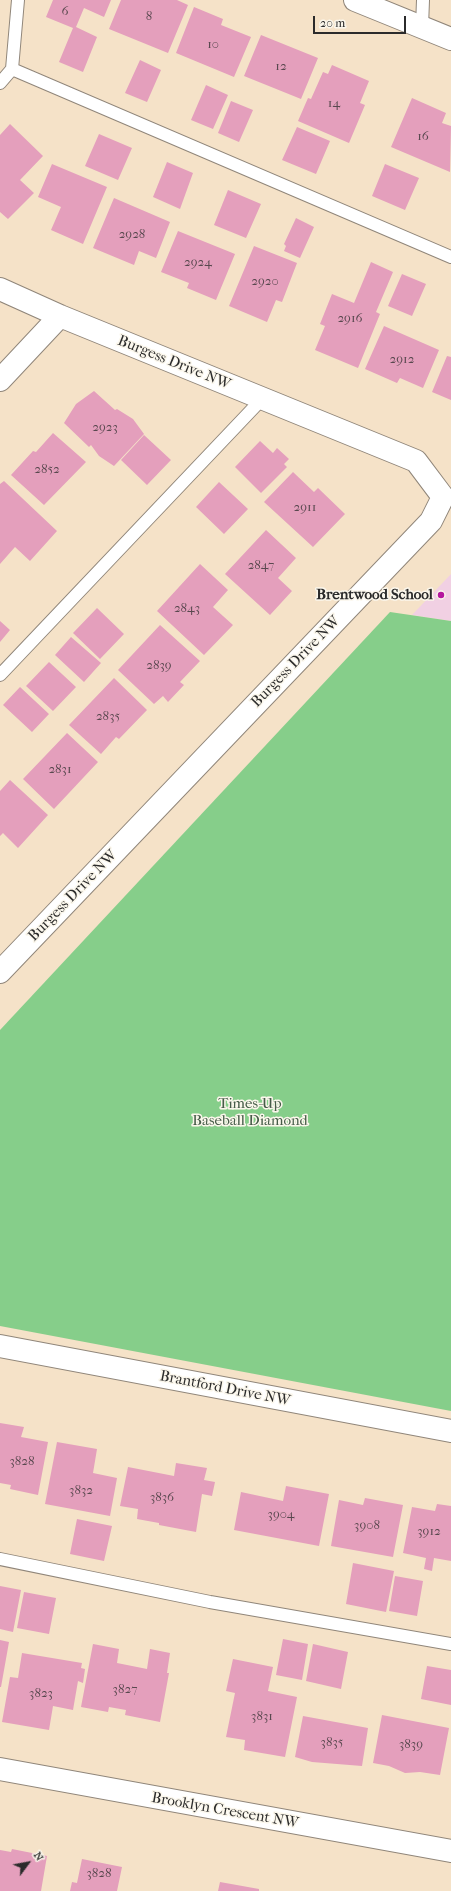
<!DOCTYPE html>
<style>
body{margin:0}
#map{position:relative;width:451px;height:1891px;overflow:hidden;background:#f5e2c8;font-family:"IM FELL French Canon",serif}
canvas{display:block}
.north{position:absolute;left:8px;top:1843px;width:40px;height:40px;-webkit-text-stroke:3px #fbf7ec;paint-order:stroke;rotate:58deg;font-size:11px;font-weight:700;line-height:16px;text-align:center;color:#2b2b2b}
.north::after{content:'';display:block;margin:auto;width:14px;height:18px;background:#2b2b2b;clip-path:polygon(50% 0,100% 100%,50% 72%,0 100%)}
.scale{position:absolute;left:313px;top:16px;width:93px;height:18px;box-sizing:border-box;border:2px solid #2b2b2b;border-top:0;padding-left:5px;font-size:12px;line-height:14px;white-space:nowrap;color:#2b2b2b;-webkit-text-stroke:3px #fbf7ec;paint-order:stroke}
</style>
<div id="map">
<canvas width="451" height="1891"></canvas>
<div class="north">N</div>
<div class="scale">20 m</div>
</div>
<script>
const g = document.querySelector('canvas').getContext('2d');
g.lineJoin = 'round';
function fill(path, color) {
  g.fillStyle = color;
  g.fill(path, 'evenodd');
}
function shape(rows) {
  const path = new Path2D();
  for (const r of rows) {
    path.moveTo(r[0], r[1]);
    for (let i = 2; i < r.length; i += 2) path.lineTo(r[i], r[i + 1]);
  }
  return path;
}
function trace(path, color, width, dash) {
  g.strokeStyle = color;
  g.lineWidth = width;
  g.lineCap = dash ? 'butt' : 'round';
  g.setLineDash(dash || []);
  g.stroke(path);
}
function label(font, color, halo, rows, align = 'center') {
  g.font = font + ' "IM FELL French Canon",serif';
  g.lineWidth = 3;
  g.setLineDash([]);
  g.textBaseline = 'middle';
  g.strokeStyle = halo;
  g.fillStyle = color;
  for (const [text, x, y, turn = 0] of rows) {
    g.save();
    g.translate(x, y);
    g.rotate((+turn || 0) * Math.PI / 180);
    g.textAlign = isNaN(turn) ? turn : align;
    if (halo) g.strokeText(text, 0, 0);
    g.fillText(text, 0, 0);
    g.restore();
  }
}
fill(shape([
 [451,574,451,621,412,615]
]), '#f1d0e3');
fill(shape([
 [390,612,451,621,451,1411,0,1326,0,1030]
]), '#86ce8a');
fill(shape([
 [53,0,111,0,104,17,84,8,76,27,97,37,83,72,59,62,73,28,46,17],
 [121,0,177,0,188,5,168,53,109,29],
 [194,7,223,19,221,25,251,37,234,77,176,53],
 [261,35,318,58,301,99,244,76],
 [140,60,161,70,147,102,125,93],
 [332,65,369,81,360,103,365,105,349,143,298,121,308,98,311,99,323,72,328,74],
 [206,85,228,95,213,129,191,120],
 [412,98,446,113,442,123,451,126,450,172,391,147],
 [231,101,253,110,239,142,218,133],
 [10,124,43,156,20,180,34,193,8,219,0,212,0,135],
 [297,127,330,141,316,174,282,160],
 [99,134,132,148,118,180,85,166],
 [167,162,193,173,180,209,153,197],
 [52,164,107,187,83,244,51,230,61,207,38,197],
 [385,164,419,178,405,210,372,196],
 [228,190,261,204,246,238,214,225],
 [114,198,170,222,156,258,139,251,134,265,93,248],
 [296,218,314,227,300,258,284,251,286,246,284,244],
 [178,231,235,254,216,300,187,288,189,283,161,272],
 [254,246,297,263,282,302,276,300,267,322,229,306],
 [371,262,393,272,376,312,380,314,358,368,315,350,325,326,320,324,332,294,354,303],
 [402,274,426,284,412,316,388,306],
 [384,326,439,350,423,388,400,378,397,383,365,369],
 [447,356,451,357,451,400,432,392],
 [94,391,115,410,117,409,133,419,144,434,114,466,99,456,91,445,89,447,64,423,76,404],
 [53,433,86,462,44,505,11,475,33,451,36,452],
 [144,435,171,460,147,485,121,460],
 [260,441,273,453,277,448,289,459,284,464,287,467,261,493,235,467],
 [293,472,314,492,318,488,345,514,313,547,264,502],
 [4,481,57,531,30,561,15,547,0,564,0,484],
 [219,482,248,509,224,534,196,507],
 [266,530,296,558,278,578,292,591,270,615,225,574],
 [200,564,228,590,213,607,233,625,204,655,157,611],
 [97,608,124,634,100,659,73,633],
 [0,621,10,630,0,642],
 [160,625,200,661,180,682,184,685,168,702,163,696,154,704,118,670],
 [71,637,101,663,84,682,55,655],
 [49,662,76,687,53,711,26,686],
 [114,678,147,710,119,739,116,737,101,754,69,725],
 [20,687,49,714,32,732,3,705],
 [67,733,98,762,54,809,23,779],
 [10,780,48,815,18,848,3,833,0,836,0,791],
 [0,1423,24,1427,21,1437,48,1442,38,1495,10,1489,11,1485,0,1483],
 [57,1442,97,1449,93,1473,117,1478,110,1516,45,1504],
 [176,1463,207,1468,204,1480,215,1482,212,1496,202,1494,196,1532,159,1525,159,1523,137,1519,138,1509,120,1506,128,1467,174,1476],
 [286,1486,329,1494,319,1546,234,1530,241,1492,283,1501],
 [365,1498,403,1505,393,1557,331,1546,339,1500,363,1505],
 [437,1504,451,1506,451,1561,434,1558,432,1571,424,1569,426,1558,403,1553,412,1507,435,1511],
 [77,1519,112,1526,104,1561,70,1554],
 [353,1563,394,1571,386,1612,346,1604],
 [395,1576,423,1581,417,1616,389,1611],
 [0,1586,21,1590,13,1632,0,1629],
 [24,1592,56,1598,49,1634,17,1628],
 [283,1639,308,1644,302,1680,276,1675],
 [0,1640,9,1642,1,1687,0,1687],
 [93,1644,119,1649,117,1663,147,1669,150,1649,170,1653,167,1673,169,1673,160,1722,125,1715,126,1710,109,1707,108,1712,81,1707],
 [313,1644,348,1652,341,1689,306,1681],
 [22,1653,82,1663,81,1668,85,1669,83,1683,78,1681,73,1710,53,1706,49,1730,2,1722,10,1677,18,1678],
 [233,1659,273,1667,268,1691,297,1697,285,1757,244,1750,245,1740,226,1737,235,1693,226,1691],
 [427,1666,451,1670,451,1705,421,1699],
 [382,1715,449,1728,440,1775,420,1772,405,1773,389,1766,373,1763],
 [303,1716,368,1728,362,1766,312,1762,295,1757],
 [12,1849,47,1856,41,1891,0,1891,0,1850,11,1852],
 [82,1859,122,1867,117,1891,70,1891,72,1882,77,1883],
 [220,1882,259,1889,259,1891,218,1891]
]), '#e49fbc');
const lane = shape([
 [422,27,423,0],
 [12,69,451,257],
 [0,83,12,69,18,0],
 [0,675,262,399],
 [0,1559,210,1602,451,1644]
]);
const street = shape([
 [355,0,451,39],
 [0,289,60,316,416,461,443,497,431,521,0,972],
 [0,380,60,316],
 [0,1346,451,1431],
 [0,1769,451,1851]
]);
trace(lane, '#90867a', 14);
trace(street, '#90867a', 24);
trace(lane, '#fff', 12);
trace(street, '#fff', 22);
for (const [x, y, r, color] of [
 [441,595,4,"#b5179e"]
]) {
  const dot = new Path2D();
  dot.arc(x, y, r, 0, 2 * Math.PI);
  g.fillStyle = color;
  g.fill(dot);
  trace(dot, '#fbf7ec', 1.5);
}
label('13px', '#59484f', null, [
 ["6",65,12],
 ["8",149,17],
 ["10",213,45],
 ["12",281,67],
 ["14",334,104],
 ["16",423,137],
 ["2928",132,235],
 ["2924",198,263],
 ["2920",265,282],
 ["2916",350,319],
 ["2912",402,360],
 ["2923",105,428],
 ["2852",47,470],
 ["2911",305,508],
 ["2847",261,566],
 ["2843",187,609],
 ["2839",159,666],
 ["2835",108,717],
 ["2831",60,770],
 ["3828",22,1462],
 ["3832",81,1491],
 ["3836",162,1498],
 ["3904",281,1515],
 ["3908",367,1526],
 ["3912",429,1532],
 ["3827",125,1690],
 ["3823",41,1694],
 ["3831",262,1717],
 ["3835",332,1743],
 ["3839",411,1745],
 ["3828",99,1874]
]);
label('15px', '#2b2b2b', '#fbf7ec', [
 ["Burgess Drive NW",174,363,22],
 ["Burgess Drive NW",296,662,-46],
 ["Burgess Drive NW",73,896,-46],
 ["Brantford Drive NW",225,1389,11],
 ["Brooklyn Crescent NW",225,1811,10]
]);
label('bold 15px', '#2b2b2b', '#fbf7ec', [
 ["Brentwood School",433,595]
], 'right');
label('15px', '#465c48', '#fbf7ec', [
 ["Times-Up",250,1104],
 ["Baseball Diamond",250,1121]
]);
</script>
